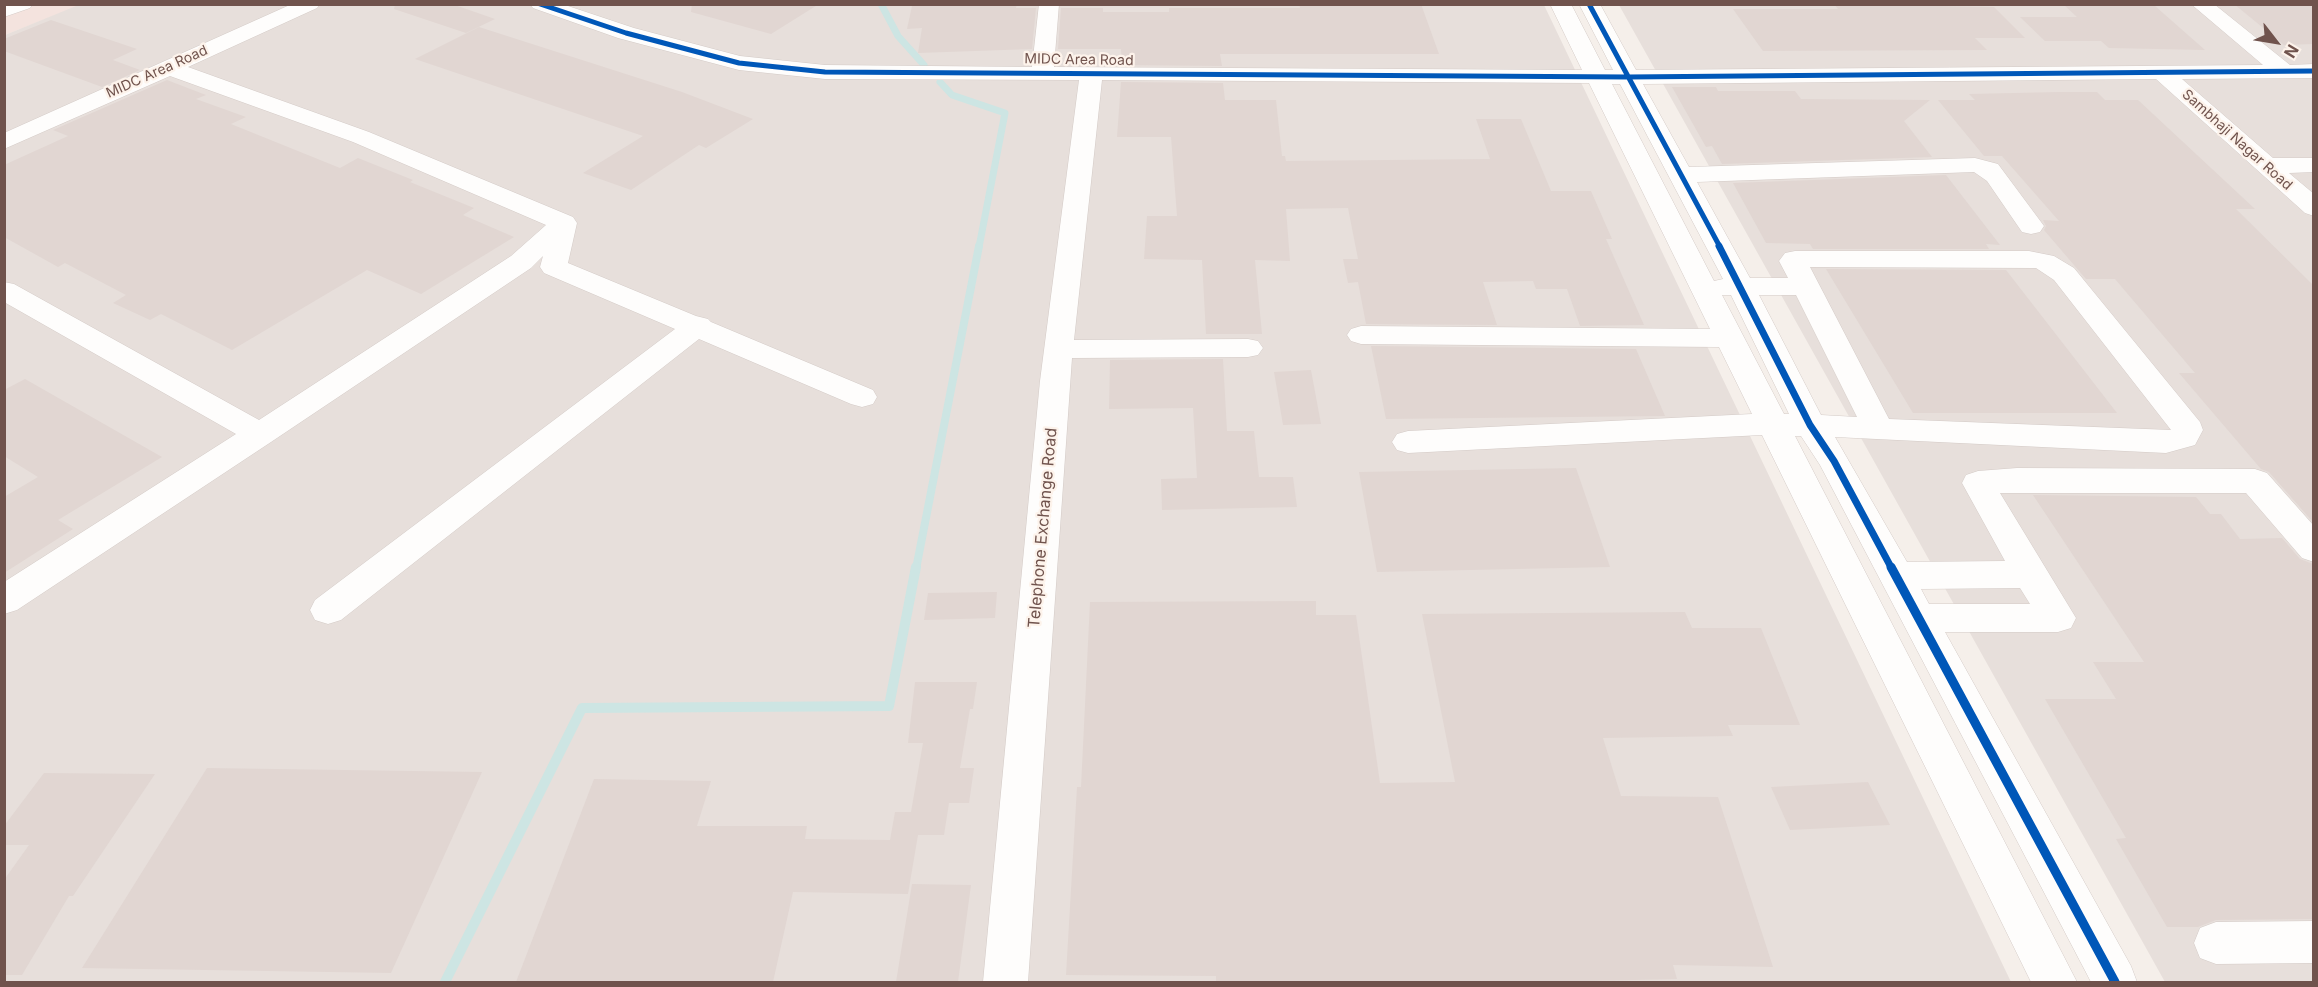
<!DOCTYPE html>
<style>
body{margin:0}
#map{position:relative;width:2318px;height:987px;overflow:hidden;background:#f5efea;font-family:Inter,sans-serif}
canvas{display:block}
.frame{position:absolute;inset:0;border:6px solid #70534d;pointer-events:none}
.north{position:absolute;left:2246px;top:12px;width:60px;height:60px;-webkit-text-stroke:4px #fdf3eb;paint-order:stroke;rotate:121deg;font-size:16px;font-weight:700;line-height:24px;text-align:center;color:#70534d}
.north::after{content:'';display:block;margin:auto;width:21px;height:27px;background:#70534d;clip-path:polygon(50% 0,100% 100%,50% 72%,0 100%)}
</style>
<div id="map">
<canvas width="2318" height="987"></canvas>
<div class="frame"></div>
<div class="north">N</div>
</div>
<script>
const g = document.querySelector('canvas').getContext('2d');
g.lineJoin = 'round';
function fill(path, color) {
  g.fillStyle = color;
  g.fill(path, 'evenodd');
}
function shape(rows) {
  const path = new Path2D();
  for (const r of rows) {
    path.moveTo(r[0], r[1]);
    for (let i = 2; i < r.length; i += 2) path.lineTo(r[i], r[i + 1]);
  }
  return path;
}
function trace(path, color, width, dash) {
  g.strokeStyle = color;
  g.lineWidth = width;
  g.lineCap = dash ? 'butt' : 'round';
  g.setLineDash(dash || []);
  g.stroke(path);
}
function label(font, color, halo, rows, align = 'center') {
  g.font = font + ' Inter,sans-serif';
  g.lineWidth = 4.5;
  g.setLineDash([]);
  g.textBaseline = 'middle';
  g.strokeStyle = halo;
  g.fillStyle = color;
  for (const [text, x, y, turn = 0] of rows) {
    g.save();
    g.translate(x, y);
    g.rotate((+turn || 0) * Math.PI / 180);
    g.textAlign = isNaN(turn) ? turn : align;
    if (halo) g.strokeText(text, 0, 0);
    g.fillText(text, 0, 0);
    g.restore();
  }
}
fill(shape([
 [5,5,81,5,5,35]
]), '#f4e3de');
fill(shape([
 [81,4,1544,5,2011,982,5,982,5,35],
 [1619,5,2313,5,2313,982,2165,982]
]), '#e7dfdb');
trace(shape([
 [881,4,898,36,924,65],
 [940,82,952,95,1005,113,979,247]
]), '#cde5e3', 7);
trace(shape([
 [916,569,979,246]
]), '#cde5e3', 8);
trace(shape([
 [445,982,582,708,889,706,916,567]
]), '#cde5e3', 10);
fill(shape([
 [395,4,452,4,495,19,466,33,394,9],
 [692,4,819,4,771,34,691,12],
 [1017,4,1016,8,1036,8,1032,49,918,53,922,28,907,29,912,6],
 [1299,4,1421,4,1439,54,1220,54,1222,66,1122,65,1121,49,1058,49,1061,8,1103,8,1103,12,1169,12,1169,8,1300,8],
 [1834,4,1994,7,2025,38,1975,38,1987,50,1763,51,1733,9,1838,9],
 [2063,4,2155,6,2205,50,2109,48,2101,41,2045,41,2020,17,2077,17],
 [2234,4,2313,4,2313,44,2284,45],
 [51,20,137,49,113,60,140,70,102,87,4,51,4,39],
 [479,27,682,92,753,119,706,148,699,145,631,190,583,173,643,136,415,59],
 [167,80,206,95,196,99,246,117,231,124,340,168,358,158,413,180,410,182,474,208,463,215,514,237,421,294,367,270,232,350,161,314,150,320,113,303,126,295,65,263,58,267,4,237,4,165,68,136,53,130],
 [1121,82,1223,83,1225,100,1276,100,1282,156,1285,156,1286,161,1490,159,1476,119,1521,119,1551,191,1591,191,1612,239,1606,239,1644,325,1580,326,1567,289,1536,289,1533,281,1483,282,1497,325,1366,324,1358,282,1348,283,1343,259,1358,259,1348,208,1286,209,1290,261,1255,260,1262,334,1206,334,1202,260,1144,259,1147,216,1177,216,1171,137,1117,137],
 [1672,87,1716,87,1718,91,1795,91,1801,99,1930,100,1904,121,1932,157,1722,164,1712,146,1706,147],
 [2059,92,2097,92,2105,100,2138,100,2255,209,2236,209,2313,285,2313,522,2269,472,2261,469,2179,373,2195,373,2115,279,2086,279,2044,230,2046,226,2043,220,2059,221,2002,156,1984,156,1938,100,1975,100,1969,94],
 [1946,175,2000,245,1986,244,1989,249,1813,249,1810,244,1766,243,1733,183],
 [1826,269,2006,270,2117,413,1913,413],
 [1371,346,1636,349,1665,416,1386,419],
 [1223,359,1227,431,1254,431,1259,477,1293,477,1297,507,1162,510,1161,479,1197,478,1193,408,1109,409,1110,360],
 [1311,370,1321,424,1283,425,1274,372],
 [25,379,162,457,58,520,73,529,4,573,4,497,38,477,4,456,4,390],
 [1576,468,1610,567,1377,572,1359,472],
 [2033,495,2196,497,2210,514,2221,514,2240,539,2282,538,2300,559,2313,564,2313,919,2216,920,2198,927,2167,927,2116,839,2126,838,2045,699,2116,699,2093,662,2144,662],
 [997,592,995,618,924,620,928,593],
 [1316,601,1316,615,1356,615,1380,783,1455,782,1422,614,1685,612,1692,628,1761,628,1800,725,1728,725,1733,736,1603,738,1621,796,1718,797,1773,967,1673,965,1677,979,1548,982,1216,982,1216,976,1066,975,1077,787,1081,787,1090,602],
 [915,682,977,682,973,709,970,709,960,768,974,768,969,803,949,803,944,835,918,835,908,894,793,892,773,982,516,982,594,779,711,781,697,826,807,826,805,839,890,840,895,812,911,812,923,743,908,743],
 [207,768,482,772,391,973,82,968],
 [44,773,155,774,73,896,69,896,22,975,4,975,4,880,29,845,4,845,4,826],
 [1868,782,1890,825,1790,830,1771,787],
 [912,884,971,885,958,982,896,982]
]), '#e1d6d2');
const minor = shape([
 [4,4,33,4,30,8,4,17,4,4],
 [292,4,320,4,317,8,188,67,369,132,573,217,577,223,568,263,696,316,708,319,711,322,873,390,877,397,873,404,862,407,851,404,699,339,341,620,328,624,315,620,310,610,315,600,675,329,544,273,540,267,543,256,531,268,271,442,17,610,4,614,4,582,236,434,4,302,4,282,14,284,259,420,511,256,546,225,353,142,170,76,4,149,4,133,292,4],
 [530,4,562,4,634,28,740,56,825,65,1032,67,1039,4,1059,4,1054,67,1582,70,1550,4,1571,4,1605,70,1613,70,1579,4,1600,4,1636,70,2263,65,2191,4,2214,4,2290,65,2314,64,2314,78,2182,79,2273,158,2314,158,2314,172,2289,173,2314,194,2314,216,2305,213,2156,79,1643,84,1689,167,1975,158,1998,164,2044,226,2040,232,2031,234,2022,232,1987,181,1974,172,1697,182,1750,278,1788,278,1779,261,1785,253,1795,251,2029,251,2054,256,2074,268,2200,422,2203,430,2195,445,2166,453,1835,437,1907,562,2005,561,1962,483,1966,475,1978,471,2017,468,2255,469,2267,473,2314,526,2314,562,2302,558,2246,493,2000,493,2076,618,2071,628,2058,632,1945,632,2131,966,2137,982,2091,982,1820,465,1801,436,1795,436,2077,982,2031,982,1762,435,1408,453,1397,450,1392,442,1397,434,1408,431,1752,414,1719,347,1361,344,1351,341,1347,335,1351,329,1361,326,1710,329,1589,83,1102,80,1074,340,1248,339,1258,341,1263,348,1258,355,1248,357,1072,358,1028,982,983,982,1040,381,1079,80,825,79,739,70,618,38,533,8,530,4],
 [1612,84,1620,84,1723,279,1714,281,1612,84],
 [1810,267,2036,268,2054,280,2171,430,1889,419,1810,267],
 [1722,295,1731,295,1789,414,1784,414,1722,295],
 [1759,295,1796,295,1857,417,1821,415,1759,295],
 [2020,588,2030,604,1929,604,1921,589,2020,588],
 [2314,921,2314,963,2216,964,2200,958,2194,943,2200,928,2216,922,2314,921]
]);
trace(minor, '#d4cbc7', 1);
fill(minor, '#fefdfc');
trace(shape([
 [540,4,626,33,739,63,825,72,1628,77,2314,71],
 [1589,4,1720,247]
]), '#0057b8', 5);
trace(shape([
 [1719,246,1810,425,1834,461,1892,569]
]), '#0057b8', 7);
trace(shape([
 [1891,567,2115,982]
]), '#0057b8', 9);
label('14px', '#70534d', '#fdf3eb', [
 ["MIDC Area Road",1079,60,1],
 ["MIDC Area Road",157,72,-24],
 ["Sambhaji Nagar Road",2237,140,42]
]);
label('16px', '#70534d', '#fdf3eb', [
 ["Telephone Exchange Road",1043,528,-85]
]);
</script>
